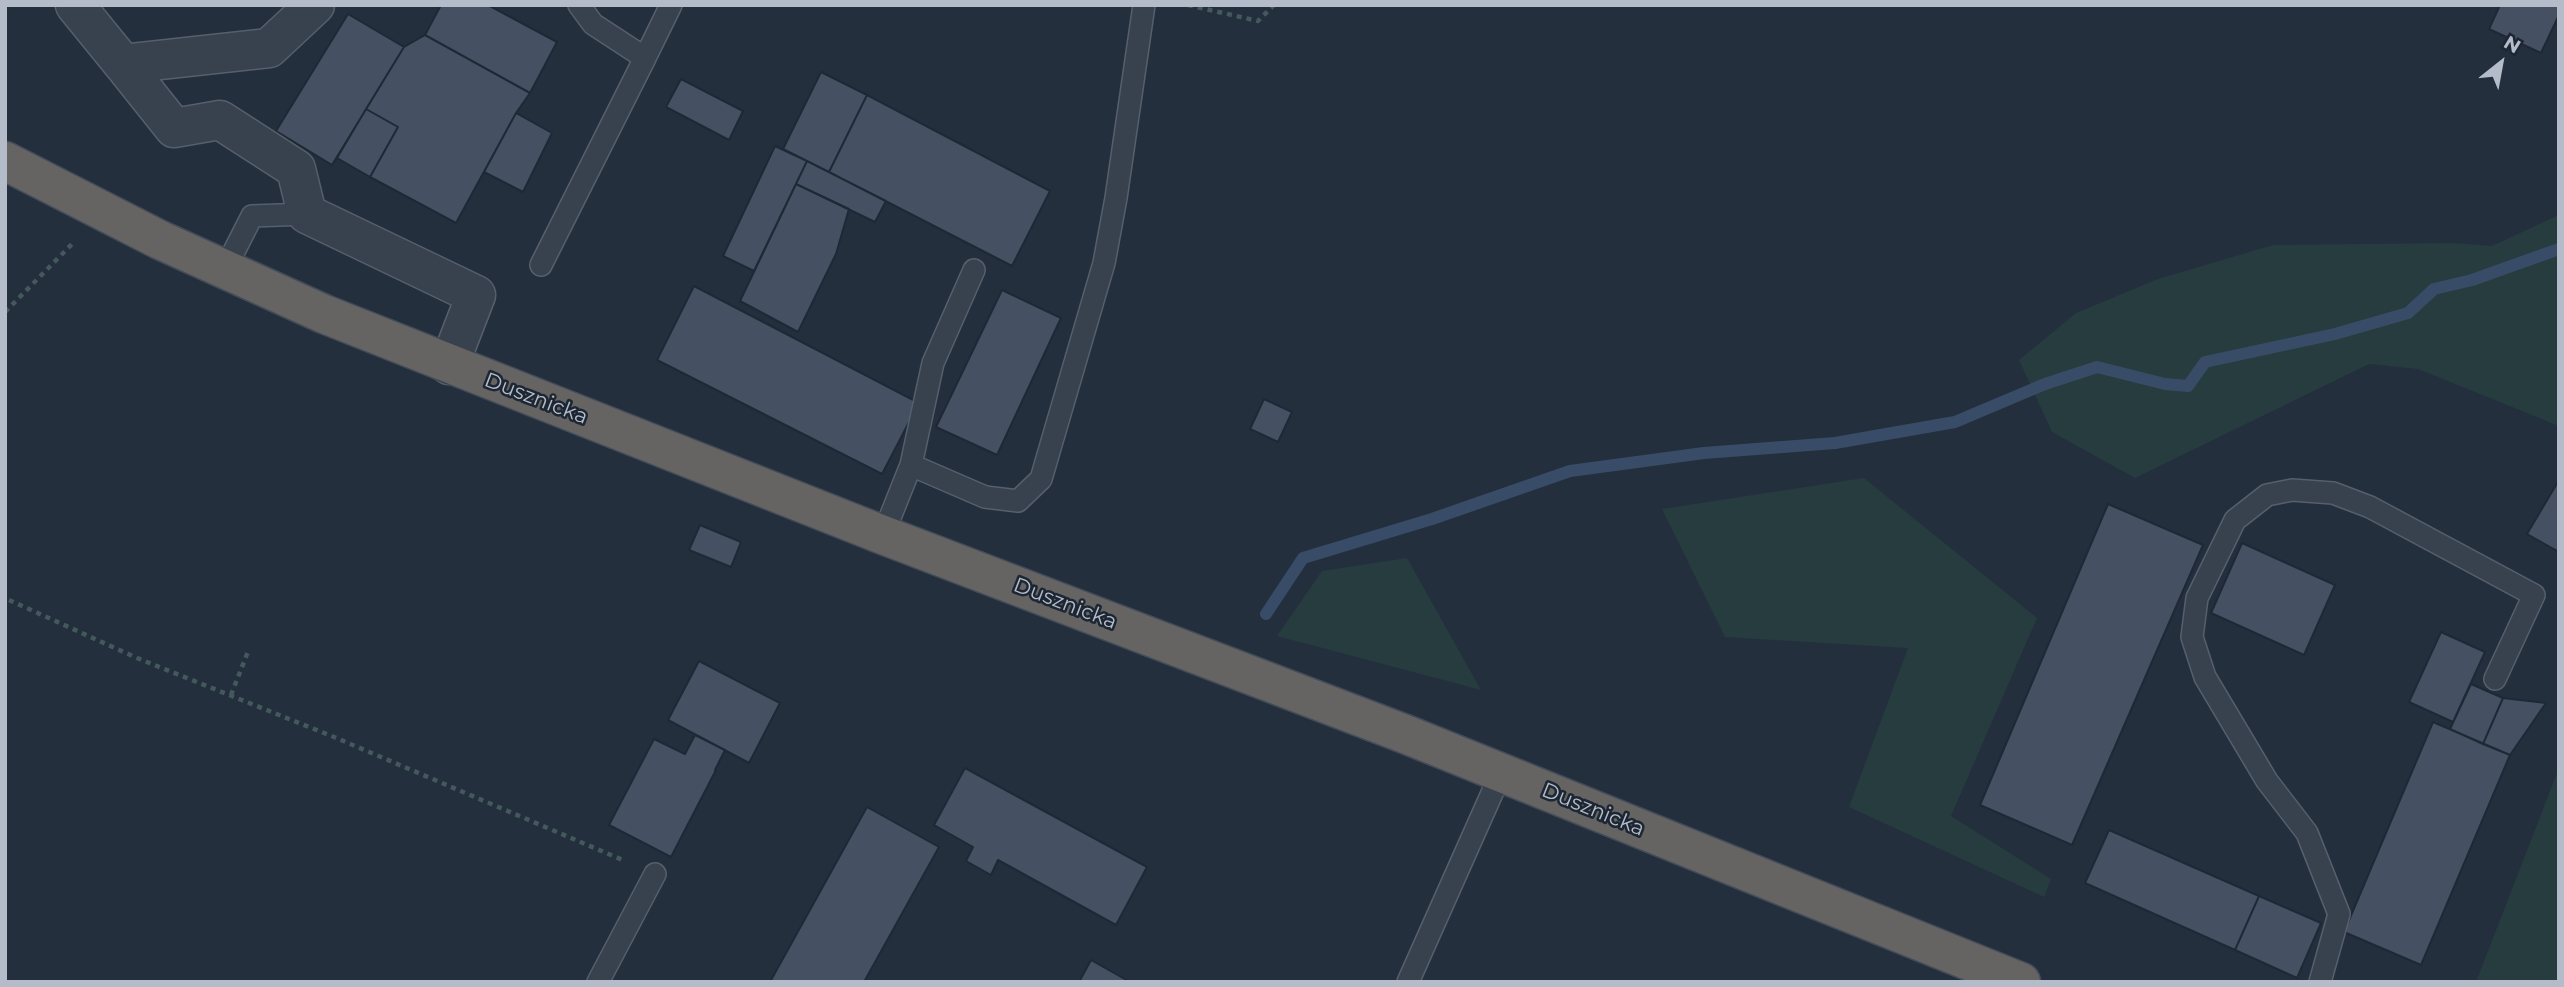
<!DOCTYPE html>
<style>
body{margin:0}
#map{position:relative;width:2564px;height:987px;overflow:hidden;background:#242f3e;font-family:Montserrat,sans-serif}
canvas{display:block}
.frame{position:absolute;inset:0;border:7px solid #b4bcc9;pointer-events:none}
.north{position:absolute;left:2466px;top:28px;width:70px;height:70px;-webkit-text-stroke:5px #1d2633;paint-order:stroke;rotate:31deg;font-size:19px;font-weight:700;line-height:28px;text-align:center;color:#b4bcc9}
.north::after{content:'';display:block;margin:auto;width:24px;height:32px;background:#b4bcc9;clip-path:polygon(50% 0,100% 100%,50% 72%,0 100%)}
</style>
<div id="map">
<canvas width="2564" height="987"></canvas>
<div class="frame"></div>
<div class="north">N</div>
</div>
<script>
const g = document.querySelector('canvas').getContext('2d');
g.lineJoin = 'round';
function fill(path, color) {
  g.fillStyle = color;
  g.fill(path, 'evenodd');
}
function shape(rows) {
  const path = new Path2D();
  for (const r of rows) {
    path.moveTo(r[0], r[1]);
    for (let i = 2; i < r.length; i += 2) path.lineTo(r[i], r[i + 1]);
  }
  return path;
}
function trace(path, color, width, dash) {
  g.strokeStyle = color;
  g.lineWidth = width;
  g.lineCap = dash ? 'butt' : 'round';
  g.setLineDash(dash || []);
  g.stroke(path);
}
function label(font, color, halo, rows, align = 'center') {
  g.font = font + ' Montserrat,sans-serif';
  g.lineWidth = 5;
  g.setLineDash([]);
  g.textBaseline = 'middle';
  g.strokeStyle = halo;
  g.fillStyle = color;
  for (const [text, x, y, turn = 0] of rows) {
    g.save();
    g.translate(x, y);
    g.rotate((+turn || 0) * Math.PI / 180);
    g.textAlign = isNaN(turn) ? turn : align;
    if (halo) g.strokeText(text, 0, 0);
    g.fillText(text, 0, 0);
    g.restore();
  }
}
fill(shape([
 [2559,215,2559,426,2418,369,2369,364,2135,478,2052,432,2019,360,2076,313,2158,279,2273,245,2453,243,2492,246],
 [1864,478,2037,618,1951,816,2051,879,2044,897,1849,807,1908,648,1725,637,1662,509],
 [1407,558,1481,690,1277,636,1322,571],
 [2559,768,2559,982,2476,982]
]), '#263c3f');
trace(shape([
 [1266,614,1303,558,1432,519,1570,471,1704,453,1835,443,1955,422,2045,384,2097,367,2165,384,2188,386,2205,362,2335,334,2408,313,2434,289,2472,280,2559,249]
]), '#394c67', 12);
const building = shape([
 [441,5,488,5,557,42,530,93,425,35,441,5],
 [2500,5,2559,5,2559,15,2541,53,2489,29,2500,5],
 [348,14,404,47,332,165,276,131,348,14],
 [425,35,530,93,516,113,456,223,370,177,398,127,366,109,404,47,425,35],
 [821,72,867,95,829,172,783,149,821,72],
 [681,79,743,111,729,140,666,107,681,79],
 [867,95,1050,191,1012,266,829,172,867,95],
 [366,109,398,127,370,177,337,158,366,109],
 [516,113,552,133,523,192,484,172,516,113],
 [775,146,807,161,754,271,723,256,775,146],
 [807,161,886,201,875,222,796,184,807,161],
 [796,184,849,209,836,254,798,332,740,301,796,184],
 [694,286,919,403,882,474,657,360,694,286],
 [1002,290,1061,318,997,455,936,427,1002,290],
 [1264,399,1292,412,1278,442,1250,429,1264,399],
 [2559,480,2559,552,2527,534,2559,480],
 [2108,504,2203,545,2072,845,1980,805,2108,504],
 [700,525,741,542,731,567,689,550,700,525],
 [2242,543,2335,585,2304,655,2211,613,2242,543],
 [2441,632,2485,652,2453,722,2409,702,2441,632],
 [699,661,780,703,749,763,668,720,699,661],
 [2471,684,2503,698,2483,744,2450,729,2471,684],
 [2503,698,2546,703,2510,755,2483,744,2503,698],
 [2433,722,2510,755,2421,965,2344,932,2433,722],
 [695,735,725,750,715,770,716,770,671,857,609,825,654,739,685,754,695,735],
 [965,768,1147,867,1116,925,998,860,991,875,966,861,973,847,934,825,965,768],
 [867,807,939,847,864,982,770,982,867,807],
 [2109,830,2259,896,2235,950,2085,883,2109,830],
 [2259,896,2321,923,2297,978,2235,950,2259,896],
 [1091,960,1130,982,1079,982,1091,960]
]);
fill(building, '#455162');
trace(building, '#1f2835', 2);
const service = shape([
 [645,58,671,5],
 [541,265,645,58,593,24,579,5],
 [224,271,252,216,307,214],
 [911,465,985,497,1018,501,1041,479,1104,263,1116,198,1144,5],
 [883,535,911,465,933,363,974,270],
 [598,982,655,874],
 [1408,982,1501,773],
 [2320,982,2339,914,2307,833,2267,781,2205,677,2192,637,2197,598,2235,520,2267,495,2292,490,2333,493,2370,507,2534,595,2495,679]
]);
const minor = shape([
 [75,5,123,64],
 [315,5,269,48,123,64,174,128,220,120,296,169,307,214,476,295,449,365]
]);
const trunk = shape([
 [5,161,160,240,324,314,883,535,1405,734,2021,982]
]);
trace(service, '#565f6c', 24);
trace(minor, '#565f6c', 41);
trace(trunk, '#434c59', 41);
trace(shape([
 [1188,5,1258,21,1274,5],
 [5,312,75,241],
 [9,600,137,658,334,737,625,861],
 [231,695,249,649]
]), '#44595c', 4.5, [5, 5]);
trace(service, '#38414e', 21);
trace(minor, '#38414e', 38);
trace(trunk, '#656462', 38);
label('21px', '#b4bcc9', '#1d2633', [
 ["Dusznicka",536,399,21],
 ["Dusznicka",1065,604,21],
 ["Dusznicka",1593,810,22]
]);
</script>
